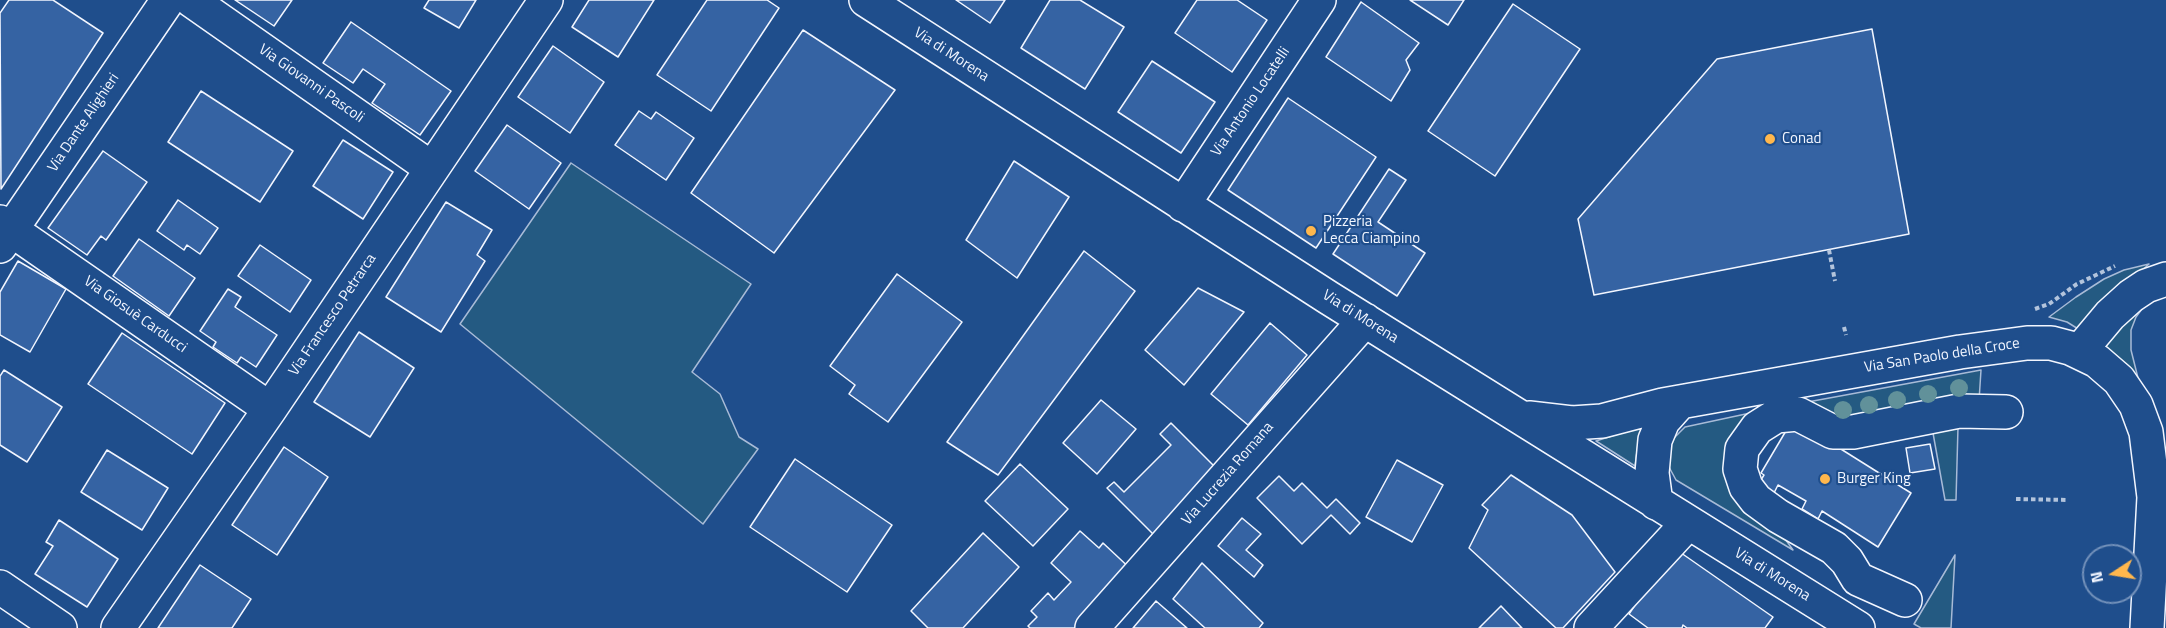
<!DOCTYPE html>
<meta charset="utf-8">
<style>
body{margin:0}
#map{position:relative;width:2166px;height:628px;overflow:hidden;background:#1f4e8c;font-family:"Titillium Web",sans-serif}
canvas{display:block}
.north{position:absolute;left:2082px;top:544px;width:60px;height:60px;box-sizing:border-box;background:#1f4e8c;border:2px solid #7391ba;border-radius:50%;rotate:258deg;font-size:16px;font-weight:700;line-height:24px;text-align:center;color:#f2f6ff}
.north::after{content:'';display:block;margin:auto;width:21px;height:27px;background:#ffb74d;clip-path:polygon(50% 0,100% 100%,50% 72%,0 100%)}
</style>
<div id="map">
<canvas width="2166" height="628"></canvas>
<div class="north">N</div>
</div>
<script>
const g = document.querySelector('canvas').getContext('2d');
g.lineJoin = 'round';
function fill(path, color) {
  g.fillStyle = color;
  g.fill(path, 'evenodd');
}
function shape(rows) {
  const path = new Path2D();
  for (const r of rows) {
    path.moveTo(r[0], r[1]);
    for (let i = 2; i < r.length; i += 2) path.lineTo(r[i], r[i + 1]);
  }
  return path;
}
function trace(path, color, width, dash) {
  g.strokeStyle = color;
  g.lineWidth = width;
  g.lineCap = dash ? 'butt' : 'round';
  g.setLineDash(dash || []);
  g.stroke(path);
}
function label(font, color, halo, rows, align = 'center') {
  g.font = font + ' "Titillium Web",sans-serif';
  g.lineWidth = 4.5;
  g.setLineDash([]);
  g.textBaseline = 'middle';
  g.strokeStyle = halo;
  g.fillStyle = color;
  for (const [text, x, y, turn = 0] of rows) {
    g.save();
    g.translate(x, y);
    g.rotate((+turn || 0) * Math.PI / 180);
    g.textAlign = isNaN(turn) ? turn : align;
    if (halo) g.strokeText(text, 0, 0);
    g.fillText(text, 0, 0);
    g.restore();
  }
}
const green = shape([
 [571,163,751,284,692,372,720,394,739,437,758,449,703,524,460,324,571,163],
 [2149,264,2102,307,2083,332,2067,322,2049,317,2076,297,2104,279,2124,270,2149,264],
 [2145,305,2136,317,2131,330,2131,350,2139,382,2100,345,2145,305],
 [1981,370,1979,401,1847,424,1786,406,1981,370],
 [1755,412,1732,452,1778,529,1793,550,1676,480,1669,467,1671,441,1685,427,1755,412],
 [1646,425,1638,444,1635,466,1596,441,1646,425],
 [1958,427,1956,500,1945,500,1933,433,1958,427],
 [1955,555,1951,628,1921,628,1914,624,1955,555]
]);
fill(green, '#245a82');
trace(green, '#a8bbd7', 1.5);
const building = shape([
 [9,0,53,0,103,33,1,189,0,13,9,0],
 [235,0,292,0,274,26,235,0],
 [429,0,476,0,459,28,424,8,429,0],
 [589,0,654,0,618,57,572,27,589,0],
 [707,0,767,0,779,8,711,111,657,75,707,0],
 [956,0,1005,0,990,23,956,0],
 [1050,0,1080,0,1124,27,1085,89,1021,48,1050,0],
 [1197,0,1237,0,1267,20,1232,72,1175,33,1197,0],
 [1410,0,1464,0,1448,25,1410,0],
 [1361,2,1419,43,1406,60,1410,70,1391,101,1326,57,1361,2],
 [1513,4,1580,49,1495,176,1428,131,1513,4],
 [351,22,451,91,420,135,372,103,385,84,363,69,353,83,323,63,351,22],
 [1872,29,1909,234,1594,295,1578,219,1717,59,1872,29],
 [803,30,895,90,774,253,691,193,803,30],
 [553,46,604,82,570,133,518,97,553,46],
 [1152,61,1215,102,1181,153,1118,112,1152,61],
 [201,91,293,151,260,202,168,142,201,91],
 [1288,98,1376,157,1316,248,1228,190,1288,98],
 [639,111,651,119,656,112,694,138,666,180,615,145,639,111],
 [507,125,561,163,529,209,475,171,507,125],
 [343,140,393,172,363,219,313,186,343,140],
 [103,151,147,182,106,240,101,236,87,255,48,228,103,151],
 [1014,161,1069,197,1017,278,966,240,1014,161],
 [1389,169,1406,180,1378,222,1425,253,1397,296,1333,254,1389,169],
 [178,200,218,228,200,254,187,245,184,250,157,231,178,200],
 [446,202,492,230,477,255,485,261,441,332,386,297,446,202],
 [139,239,195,278,169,316,113,276,139,239],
 [260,245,311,280,290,312,238,276,260,245],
 [1084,251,1135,291,998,475,947,442,1084,251],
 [18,261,66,289,30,352,0,335,0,292,18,261],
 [897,274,962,322,888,422,849,394,855,385,830,366,897,274],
 [1198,288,1244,312,1184,385,1145,350,1198,288],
 [228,289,241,297,235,307,277,335,256,367,241,357,237,363,213,347,216,342,200,331,228,289],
 [1270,323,1307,355,1248,425,1211,394,1270,323],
 [359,332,414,368,370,437,314,402,359,332],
 [122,333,225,403,192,454,88,384,122,333],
 [4,370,62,407,27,462,0,445,0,376,4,370],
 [1101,400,1136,429,1097,474,1063,443,1101,400],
 [1793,419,1911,493,1878,547,1822,511,1818,519,1802,509,1806,501,1778,485,1774,493,1759,483,1764,475,1761,473,1793,419],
 [1171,423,1220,472,1155,536,1107,488,1114,482,1124,492,1171,445,1160,434,1171,423],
 [1930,444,1935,469,1910,473,1906,448,1930,444],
 [284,447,328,477,277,555,232,525,284,447],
 [107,450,168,488,142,530,81,492,107,450],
 [795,459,892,525,847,592,750,527,795,459],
 [1397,460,1443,485,1412,542,1366,517,1397,460],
 [1020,464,1068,509,1033,546,985,501,1020,464],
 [1511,475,1572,515,1615,572,1563,628,1556,628,1469,548,1488,510,1482,505,1511,475],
 [1279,476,1294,491,1302,483,1327,508,1336,499,1360,523,1350,534,1331,515,1302,544,1257,498,1279,476],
 [1242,518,1261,534,1246,550,1263,565,1254,577,1218,546,1242,518],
 [59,520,118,559,87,607,35,574,53,546,46,542,59,520],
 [1080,531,1099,548,1103,543,1135,573,1086,628,1030,628,1028,626,1037,617,1031,611,1048,593,1054,600,1071,582,1051,563,1080,531],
 [983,533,1019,567,963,628,928,628,911,611,983,533],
 [1674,548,1773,617,1765,628,1687,628,1683,625,1682,628,1648,628,1629,614,1674,548],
 [1202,563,1263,623,1259,628,1205,628,1173,599,1202,563],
 [200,565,251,599,232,628,158,628,200,565],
 [1156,601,1187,628,1133,628,1156,601],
 [1501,606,1522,628,1479,628,1501,606]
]);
fill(building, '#3563a3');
trace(building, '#f2f6ff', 1.5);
const minor = shape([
 [191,0,431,168],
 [866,0,1329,298,1858,628],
 [1183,205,1319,0],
 [0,222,270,409],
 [0,246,168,0],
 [2079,352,2110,315,2131,296,2146,286,2166,279],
 [1529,418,1572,423,1602,421,1663,405,1960,352,2027,343,2051,343,2070,348,2097,361,2119,380,2136,405,2146,432,2154,497,2147,628],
 [1656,503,1652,473,1655,440,1663,421,1680,402],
 [0,587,60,628],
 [1905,600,1858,579,1847,561,1834,548,1778,516,1756,500,1746,487,1740,469,1742,449,1757,428,1776,416,1798,414,1833,432,1853,432,1959,411,2006,412],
 [118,628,270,409,546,0],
 [1092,628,1365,320],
 [1591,628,1688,523]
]);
trace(minor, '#f2f6ff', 36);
trace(shape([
 [1829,250,1835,281],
 [2035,309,2049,304,2077,284,2115,266],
 [1844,327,1846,335],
 [2016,499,2068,500]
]), '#b3c4dc', 4, [4.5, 3]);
trace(minor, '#1f4e8c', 33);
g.fillStyle = '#61919a';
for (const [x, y] of [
 [1959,388],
 [1928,394],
 [1897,400],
 [1869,405],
 [1843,410]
]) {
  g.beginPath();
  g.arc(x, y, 9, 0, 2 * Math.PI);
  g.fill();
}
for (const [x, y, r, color] of [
 [1770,139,6,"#ffb74d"],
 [1311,231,6,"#ffb74d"],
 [1825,479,6,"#ffb74d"]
]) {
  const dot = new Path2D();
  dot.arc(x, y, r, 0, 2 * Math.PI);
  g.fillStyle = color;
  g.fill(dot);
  trace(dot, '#1f4e8c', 2);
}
label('15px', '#f2f6ff', '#1f4e8c', [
 ["Via di Morena",951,55,33],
 ["Via Giovanni Pascoli",311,84,35],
 ["Via Antonio Locatelli",1251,102,-56],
 ["Via Dante Alighieri",84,123,-56],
 ["Via Giosuè Carducci",135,315,35],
 ["Via Francesco Petrarca",333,315,-56],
 ["Via di Morena",1360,317,32],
 ["Via San Paolo della Croce",1942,356,-9],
 ["Via Lucrezia Romana",1228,474,-49],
 ["Via di Morena",1772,575,32]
]);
label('15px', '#f2f6ff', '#1f4e8c', [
 ["Conad",1782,139],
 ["Pizzeria",1323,222],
 ["Lecca Ciampino",1323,239],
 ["Burger King",1837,479]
], 'left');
</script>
